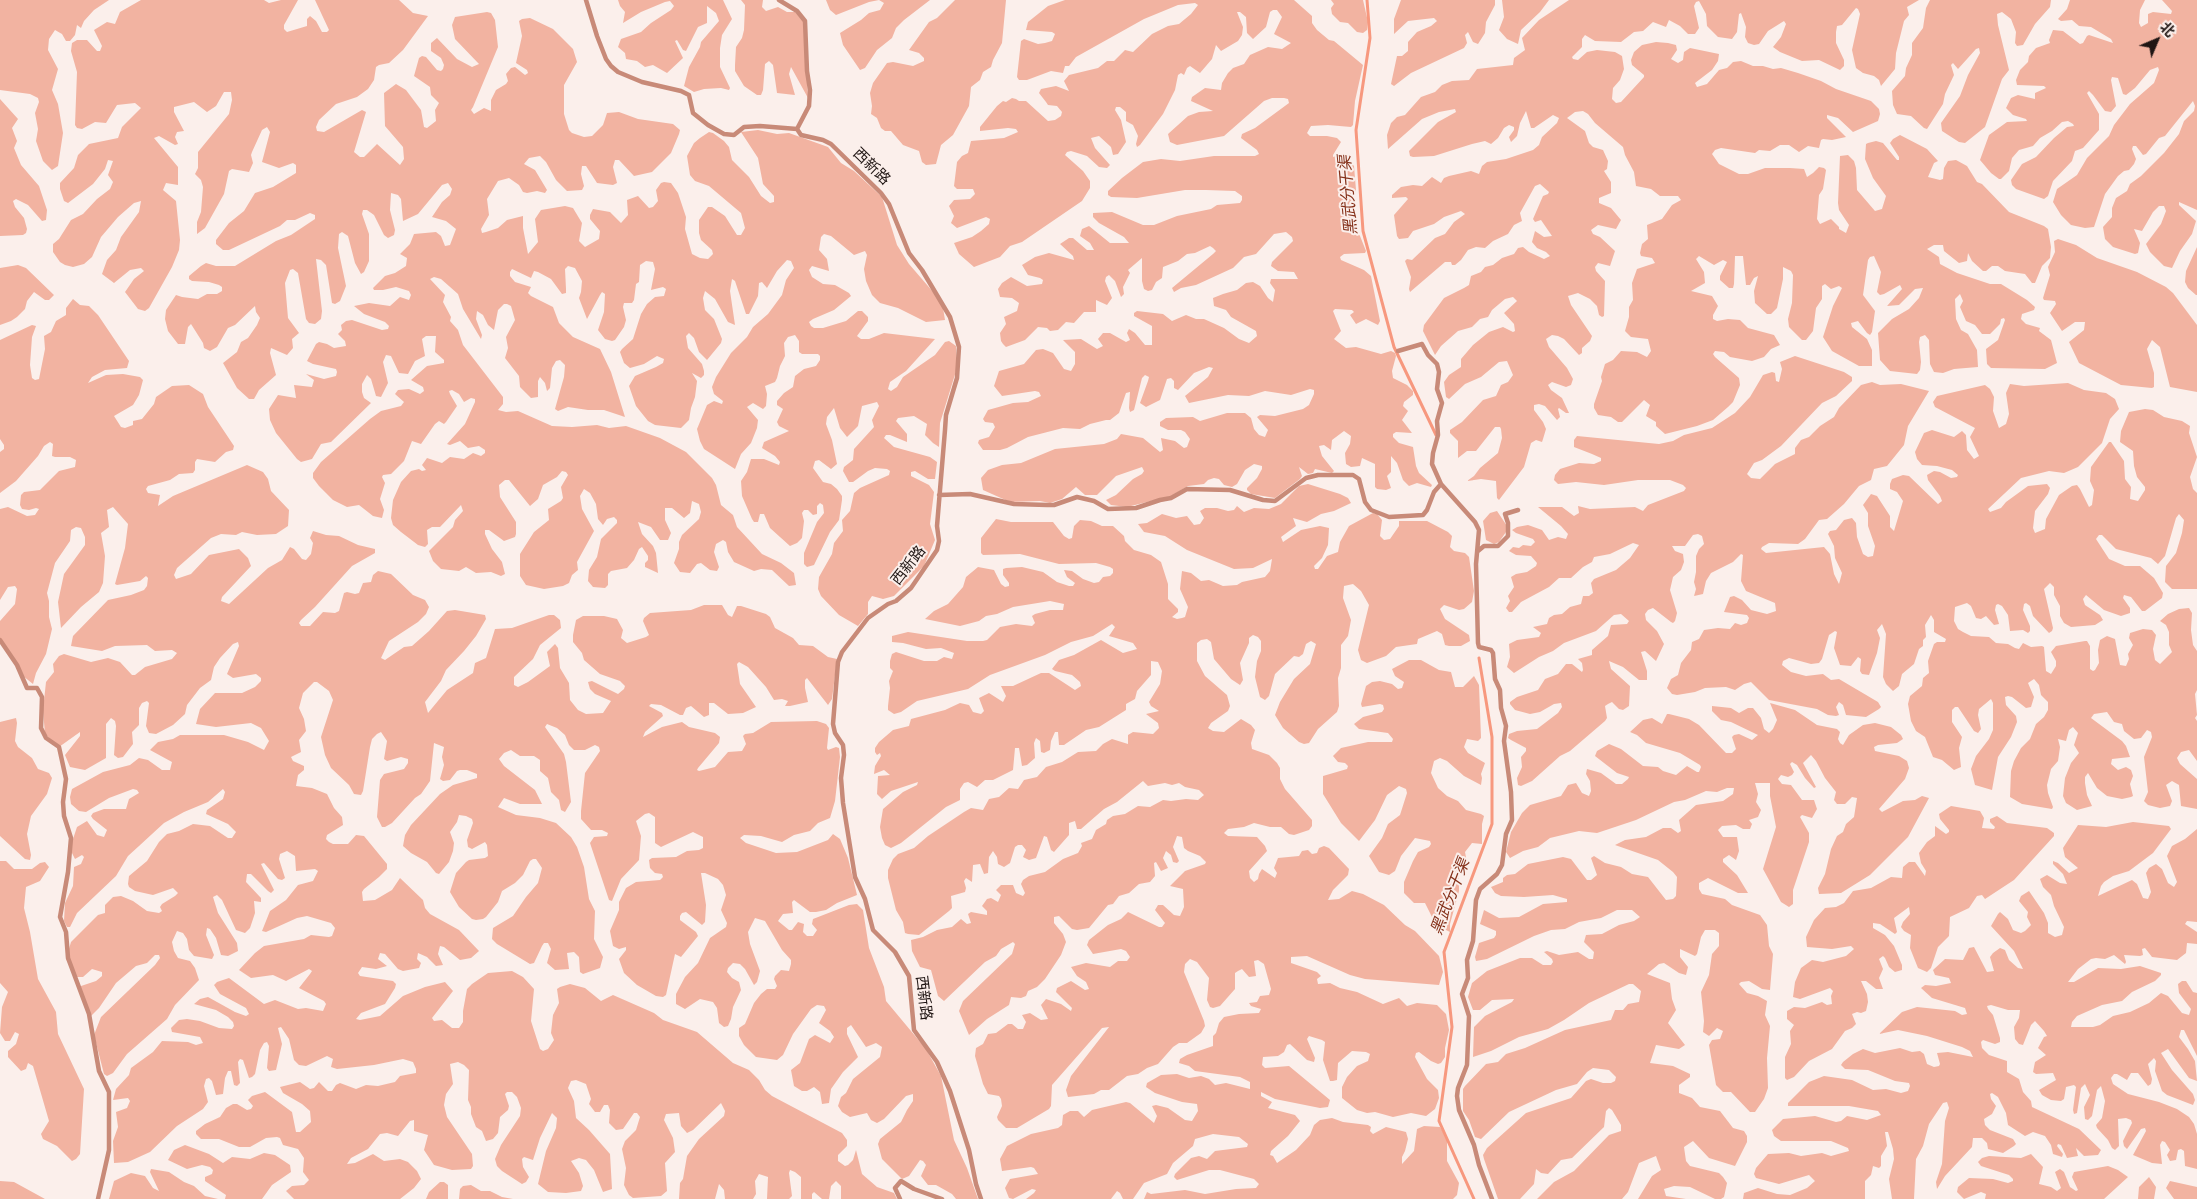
<!DOCTYPE html>
<meta charset="utf-8">
<style>
body{margin:0}
#map{position:relative;width:2197px;height:1199px;overflow:hidden;background:#fbefeb;font-family:"Source Serif 4","Noto Sans SC",serif}
canvas{display:block}
.north{position:absolute;left:2132px;top:15px;width:50px;height:50px;-webkit-text-stroke:4px #fbefeb;paint-order:stroke;rotate:45deg;font-size:14px;font-weight:700;line-height:20px;text-align:center;color:#1f1513}
.north::after{content:'';display:block;margin:auto;width:18px;height:22px;background:#1f1513;clip-path:polygon(50% 0,100% 100%,50% 72%,0 100%)}
</style>
<div id="map">
<canvas width="2197" height="1199"></canvas>
<div class="north">北</div>
</div>
<script>
const g = document.querySelector('canvas').getContext('2d');
g.lineJoin = 'round';
function fill(path, color) {
  g.fillStyle = color;
  g.fill(path, 'evenodd');
}
function shape(rows) {
  const path = new Path2D();
  for (const r of rows) {
    path.moveTo(r[0], r[1]);
    for (let i = 2; i < r.length; i += 2) path.lineTo(r[i], r[i + 1]);
  }
  return path;
}
function trace(path, color, width, dash) {
  g.strokeStyle = color;
  g.lineWidth = width;
  g.lineCap = dash ? 'butt' : 'round';
  g.setLineDash(dash || []);
  g.stroke(path);
}
function label(font, color, halo, rows, align = 'center') {
  g.font = font + ' "Source Serif 4","Noto Sans SC",serif';
  g.lineWidth = 4;
  g.setLineDash([]);
  g.textBaseline = 'middle';
  g.strokeStyle = halo;
  g.fillStyle = color;
  for (const [text, x, y, turn = 0] of rows) {
    g.save();
    g.translate(x, y);
    g.rotate((+turn || 0) * Math.PI / 180);
    g.textAlign = isNaN(turn) ? turn : align;
    if (halo) g.strokeText(text, 0, 0);
    g.fillText(text, 0, 0);
    g.restore();
  }
}
fill(shape([
 [0,0,109,0,94,10,84,21,81,28,77,25,75,35,70,41,66,41,62,34,55,30,49,39,48,50,58,69,52,90,58,104,63,133,58,166,52,170,43,161,36,141,38,129,35,113,39,102,38,98,30,94,0,90],
 [141,0,264,0,269,3,281,0,298,0,284,25,284,29,287,32,307,26,307,19,310,16,316,21,322,32,327,32,329,30,315,0,399,0,413,13,428,16,403,50,389,63,379,65,376,67,374,80,368,89,357,97,336,104,319,120,316,127,317,131,324,132,362,110,366,112,354,152,360,157,364,157,377,144,400,165,404,159,403,147,385,126,384,93,396,84,406,90,421,110,424,127,427,128,436,121,435,110,439,103,431,95,430,87,414,76,419,58,422,56,426,57,437,70,441,71,443,69,444,65,441,58,431,51,431,43,437,38,457,59,472,67,479,64,455,39,452,25,455,17,487,12,491,13,495,20,498,47,473,107,471,110,474,114,484,108,491,111,491,100,496,90,506,84,508,81,506,74,511,68,515,67,525,75,528,73,527,70,516,63,522,36,519,21,522,19,530,18,553,29,573,49,577,62,564,85,564,114,569,130,572,133,584,137,592,136,603,125,607,113,619,112,638,119,673,124,680,130,679,134,671,153,652,172,634,176,619,160,615,160,613,167,617,183,613,185,597,183,586,166,582,166,581,174,584,186,582,190,567,191,556,180,546,162,540,156,529,158,524,164,535,170,547,190,545,193,537,191,527,193,523,192,519,185,509,178,498,181,487,199,489,215,481,229,482,233,486,232,498,228,507,220,523,216,523,228,528,254,538,242,535,219,541,210,565,206,573,208,582,223,579,241,585,247,599,239,600,231,590,219,590,215,593,209,610,212,621,223,628,215,627,200,638,196,649,208,653,207,658,201,656,190,661,183,664,182,671,183,678,193,686,217,685,229,692,254,700,258,708,259,713,254,712,250,701,240,699,233,699,220,708,207,712,207,725,216,737,235,741,235,745,228,741,213,709,186,695,181,690,175,687,156,694,143,700,138,709,132,713,133,724,141,729,147,732,160,749,177,761,196,770,203,774,202,774,196,763,184,758,158,741,132,758,130,777,134,789,133,828,147,841,163,854,171,882,197,897,245,909,264,934,293,943,308,945,320,926,322,898,308,880,303,872,295,866,281,864,269,867,255,865,251,854,255,831,236,824,234,821,237,819,250,827,259,829,271,812,266,809,270,812,277,823,284,835,285,849,293,851,296,834,310,813,319,809,322,811,326,814,328,823,328,846,321,858,311,862,311,868,317,868,321,857,336,861,339,869,339,884,333,935,339,906,371,890,382,888,389,891,391,897,387,903,377,935,355,945,342,949,341,956,346,957,368,940,423,939,447,933,443,925,435,927,424,914,416,898,418,896,421,907,434,907,442,890,435,886,435,884,438,894,447,930,457,937,462,935,479,928,479,915,471,911,472,911,476,929,485,934,492,930,524,935,540,924,566,894,596,883,599,872,596,868,602,868,614,858,626,839,615,821,596,818,589,819,577,832,554,834,543,843,531,842,520,850,511,854,493,860,488,889,475,890,471,887,469,875,468,868,471,853,482,849,482,843,471,844,467,853,460,854,449,874,427,872,420,879,406,877,402,862,406,858,426,847,437,840,428,834,408,827,417,826,424,832,440,837,464,831,469,819,460,815,461,813,468,823,482,831,484,837,489,842,496,842,500,839,520,830,532,814,565,807,567,804,564,804,553,817,522,824,513,823,505,820,503,817,506,817,514,813,515,808,510,804,510,802,513,804,521,802,538,797,543,790,546,770,528,764,514,760,514,758,522,754,522,752,519,742,496,741,481,747,472,751,459,764,459,779,465,780,462,775,456,762,448,764,442,789,431,779,426,777,422,783,409,777,405,777,401,784,393,793,387,795,376,804,369,816,366,820,360,820,356,818,354,802,354,799,352,799,341,795,335,788,337,784,343,785,356,780,366,777,378,775,382,765,386,767,394,766,406,763,409,753,403,747,407,758,420,757,428,751,443,741,454,735,469,704,449,700,441,697,429,707,405,714,401,722,404,723,401,714,394,712,387,716,377,731,353,747,337,753,327,768,314,782,295,786,280,794,268,791,261,787,260,777,271,767,288,762,282,759,283,758,296,749,314,746,314,735,281,732,279,730,291,735,325,728,322,715,299,705,291,703,298,705,310,714,319,722,339,721,343,707,360,699,352,694,338,689,333,686,336,688,348,702,364,704,371,704,375,701,378,692,373,697,381,695,397,691,408,689,420,681,428,655,425,648,421,636,406,629,386,635,376,656,367,663,363,664,359,657,356,644,364,630,368,624,363,620,352,622,349,633,339,641,314,647,304,655,297,664,296,666,289,663,287,651,290,655,269,653,262,646,261,640,265,639,282,636,284,634,300,632,303,624,303,623,307,626,320,624,327,615,340,612,341,605,339,598,330,604,312,605,294,602,292,600,295,587,319,579,298,581,292,582,281,575,268,568,266,565,269,566,289,566,293,562,294,551,279,538,272,534,271,531,278,512,269,510,272,510,276,515,282,531,287,528,293,531,296,553,307,559,323,573,337,600,349,611,372,625,417,604,410,588,410,568,407,558,411,555,409,564,377,565,365,560,360,556,361,552,368,550,388,547,391,545,383,540,377,538,381,538,397,531,398,520,387,519,376,505,358,508,348,506,337,515,320,511,306,507,304,504,304,498,310,494,330,488,325,483,315,477,311,476,319,482,335,481,339,463,309,458,294,441,279,434,277,430,279,445,295,443,302,451,317,450,321,458,330,463,345,503,397,503,404,498,410,506,412,518,411,552,426,572,427,597,425,609,428,626,426,660,438,686,452,712,478,716,485,721,505,733,515,737,527,762,554,781,563,794,573,796,585,789,586,772,570,761,569,754,571,734,562,728,552,726,542,723,540,716,544,714,552,719,567,717,571,710,570,701,563,697,564,690,573,680,572,674,563,679,549,679,542,682,535,699,519,701,512,699,504,692,501,690,513,684,518,672,508,665,508,665,520,671,533,668,540,660,540,651,527,638,522,642,534,653,546,656,553,658,573,645,567,645,563,648,560,648,556,642,547,639,549,634,560,627,568,611,571,608,574,608,585,605,588,593,587,588,581,589,570,597,557,601,539,617,523,617,520,614,517,607,519,603,525,598,519,596,504,590,493,584,489,580,496,582,509,594,531,577,562,578,570,572,575,569,583,563,586,544,589,526,585,520,576,520,554,534,532,549,520,548,509,561,501,563,498,561,487,568,475,566,472,562,471,557,477,543,485,538,499,530,506,509,480,505,480,499,485,500,497,516,522,516,534,515,537,504,541,489,530,485,530,485,534,492,549,502,562,505,574,501,576,491,572,476,573,466,567,459,571,441,569,433,561,429,551,453,527,455,520,463,511,461,505,440,527,432,527,427,530,428,544,425,547,418,545,401,532,393,525,391,518,393,500,401,482,411,471,419,469,422,471,426,470,422,465,427,458,442,463,450,457,464,459,473,453,481,456,485,453,485,450,479,446,468,448,460,441,450,445,447,444,465,424,475,402,475,399,471,398,464,402,459,394,452,390,449,391,450,394,457,406,446,422,444,424,439,421,435,424,421,444,412,441,404,461,391,474,383,475,382,477,385,483,380,499,384,510,382,518,373,516,359,505,347,507,333,500,319,486,313,478,313,473,321,462,370,419,381,411,401,406,404,402,395,394,398,390,409,389,420,394,424,391,423,387,411,380,427,366,444,363,444,360,435,352,436,336,426,336,422,339,425,356,415,361,408,374,399,373,391,356,386,355,383,362,388,383,381,397,376,396,371,379,367,375,362,384,362,392,364,398,371,403,331,442,321,444,312,459,301,462,297,459,276,433,270,420,269,409,278,395,296,398,294,385,312,387,314,380,306,374,324,379,336,376,337,372,336,369,313,364,307,361,316,344,319,342,327,344,334,348,346,346,345,341,338,334,342,330,341,325,346,321,352,320,382,330,388,329,389,326,385,322,364,314,354,306,369,303,390,306,400,297,409,300,411,295,409,291,396,287,383,290,374,290,373,288,385,276,395,273,406,266,407,258,400,254,410,244,414,234,436,232,441,236,445,246,450,245,456,229,446,221,432,217,442,202,450,195,452,189,448,183,442,185,418,214,403,221,401,199,398,195,391,193,390,210,395,230,394,235,388,238,384,235,374,215,367,210,363,210,362,214,369,234,369,261,364,272,361,274,355,263,348,236,342,232,339,234,338,248,346,286,340,301,335,304,332,303,326,265,321,260,316,259,322,311,321,319,315,324,309,323,306,319,298,273,293,269,290,270,285,283,288,318,299,333,292,339,293,348,287,355,271,348,270,353,276,375,259,390,254,399,249,399,237,388,223,363,237,352,241,342,248,338,257,325,260,318,256,312,255,306,235,325,228,328,217,347,210,351,204,348,203,343,191,324,188,327,185,344,178,344,168,331,165,319,166,310,176,295,182,297,198,299,207,294,217,294,222,291,222,287,219,285,209,282,192,281,189,279,189,276,201,266,206,263,216,266,235,266,276,241,291,235,315,219,315,215,310,213,295,220,287,220,280,226,229,250,223,250,216,244,216,240,229,223,244,211,255,193,273,187,296,173,296,165,293,163,279,168,262,162,270,132,267,127,262,130,252,152,251,155,253,163,249,172,232,169,229,171,224,194,205,228,197,234,197,222,201,212,203,187,201,180,195,174,198,168,198,152,229,114,232,100,231,92,224,92,216,106,207,112,194,102,174,107,174,112,184,131,177,132,175,137,178,144,175,145,159,136,154,138,178,167,178,185,166,183,163,190,176,201,180,240,179,250,172,267,149,308,145,311,138,309,125,292,134,279,144,271,141,268,130,270,114,283,102,274,107,260,116,250,121,237,139,212,141,201,134,203,118,217,101,237,92,257,84,264,73,267,65,265,60,262,53,252,53,244,59,239,71,220,83,214,97,199,110,189,113,182,108,175,113,161,108,160,105,169,93,184,68,203,64,201,60,189,60,183,74,168,78,155,89,144,118,138,122,127,141,108,135,103,117,105,106,123,95,122,82,129,77,128,75,125,77,72,71,51,72,43,77,40,87,40,97,51,100,51,102,46,94,30,107,22,115,24,120,12],
 [723,0,732,19,722,35,720,48,720,67,730,88,729,90,721,88,704,89,694,92,684,86,689,67,700,47,701,42,719,21,716,13,707,6,707,23,698,27,686,51,683,50,677,40,675,41,683,58,667,73,653,65,645,67,637,61,626,59,625,53,618,47,621,39,641,32,651,23,671,10,674,6,670,1,665,2,641,12,623,23,625,12,620,6,618,0],
 [741,0,763,0,762,7,766,11,778,7,787,12,795,12,805,23,808,98,791,67,789,74,795,95,777,93,773,65,769,61,765,64,763,90,761,95,757,95,744,86,735,71,735,65,736,47,742,38,744,30,745,5],
 [826,0,930,0,904,20,896,28,892,38,877,50,865,68,860,70,843,45,840,33,861,20,869,13,880,10,884,3,879,0,869,2,836,15,830,10],
 [955,0,1006,0,1002,43,993,60,991,67,983,72,980,80,971,87,969,106,953,135,941,145,936,164,926,165,922,162,919,151,903,145,891,131,885,131,881,128,877,118,871,114,872,106,870,93,873,83,887,63,893,62,913,66,924,61,924,58,919,53,909,50,929,22,937,18],
 [1065,0,1294,0,1312,16,1312,23,1317,30,1329,40,1334,41,1363,65,1355,101,1353,125,1351,127,1328,125,1311,126,1307,133,1310,136,1327,136,1337,138,1341,142,1333,155,1333,157,1343,154,1354,166,1356,190,1353,200,1355,209,1350,221,1360,236,1366,251,1365,253,1344,254,1340,257,1341,260,1364,270,1371,276,1380,321,1378,325,1366,319,1356,324,1350,315,1354,312,1352,310,1335,309,1333,311,1341,331,1334,339,1346,348,1356,347,1381,354,1391,351,1395,353,1396,356,1392,371,1393,378,1407,385,1413,391,1413,395,1404,402,1403,406,1408,411,1402,420,1412,433,1396,432,1393,434,1393,437,1399,443,1413,447,1416,466,1419,473,1432,485,1431,487,1417,483,1409,486,1403,480,1397,463,1391,456,1391,472,1387,476,1391,488,1386,490,1377,489,1375,487,1375,464,1362,458,1360,466,1351,467,1346,464,1345,453,1350,444,1351,436,1344,431,1332,440,1331,450,1324,445,1319,446,1322,456,1334,471,1332,473,1315,469,1313,473,1308,474,1299,467,1302,476,1300,479,1275,498,1251,494,1247,490,1247,488,1257,478,1262,469,1262,466,1254,464,1245,470,1237,484,1232,487,1224,485,1219,479,1214,478,1208,480,1204,484,1188,486,1171,496,1127,507,1111,505,1106,500,1116,495,1133,479,1142,474,1144,471,1142,467,1116,476,1097,495,1085,495,1076,487,1062,499,1050,503,1040,501,1010,502,983,490,981,478,988,470,1002,465,1021,463,1055,449,1104,444,1117,439,1121,434,1143,438,1160,452,1163,450,1161,438,1175,441,1184,448,1187,447,1190,439,1185,432,1181,430,1168,430,1160,426,1160,422,1166,418,1193,417,1200,421,1227,413,1245,413,1251,418,1254,429,1259,435,1265,437,1268,430,1257,417,1260,415,1275,416,1303,409,1309,405,1314,394,1314,390,1310,389,1291,395,1265,391,1249,396,1228,395,1189,403,1185,396,1208,377,1213,368,1209,367,1194,373,1178,390,1174,388,1174,381,1171,378,1167,379,1160,400,1146,407,1140,403,1148,381,1149,377,1145,375,1142,378,1134,410,1130,412,1129,408,1130,392,1126,393,1119,413,1110,420,1106,420,1090,424,1080,429,1063,428,1028,437,1007,448,1000,450,983,450,978,443,979,440,989,437,995,427,993,423,985,422,983,419,988,410,1013,403,1028,402,1041,396,1039,392,1035,391,1002,396,994,386,999,371,1024,364,1036,350,1043,349,1053,353,1064,369,1071,371,1075,364,1075,352,1063,340,1081,339,1097,349,1103,346,1098,339,1103,333,1110,333,1126,342,1130,340,1127,333,1129,329,1135,333,1145,345,1152,345,1152,326,1134,316,1134,313,1137,311,1163,314,1172,321,1186,315,1196,319,1204,319,1224,328,1239,339,1249,343,1257,336,1256,331,1231,317,1226,310,1214,306,1213,298,1223,294,1237,290,1246,283,1253,282,1260,286,1268,298,1273,302,1275,290,1270,283,1271,279,1298,279,1294,272,1278,271,1271,266,1272,262,1293,241,1292,237,1286,232,1274,234,1256,254,1244,257,1233,268,1196,285,1181,288,1174,292,1172,288,1213,254,1216,251,1213,248,1210,246,1195,253,1187,254,1178,261,1163,267,1162,278,1156,282,1152,290,1148,291,1144,289,1142,281,1142,258,1128,270,1130,273,1123,287,1124,294,1121,297,1115,281,1109,275,1106,277,1105,281,1112,298,1107,305,1096,300,1096,312,1084,312,1074,323,1066,322,1058,330,1050,331,1047,328,1038,327,1025,340,1006,347,1003,344,1001,341,1000,333,1006,324,1004,317,1017,311,1019,303,1012,298,1000,297,998,289,1002,283,1011,277,1027,286,1042,284,1043,280,1040,278,1028,275,1022,265,1035,257,1049,253,1074,260,1073,256,1060,244,1069,238,1073,238,1087,250,1094,250,1090,243,1080,236,1082,229,1089,226,1110,243,1129,243,1124,237,1099,223,1093,217,1093,213,1112,212,1143,225,1154,225,1177,216,1211,209,1217,205,1240,203,1242,200,1242,196,1235,191,1206,190,1185,190,1137,198,1111,197,1108,195,1108,191,1122,178,1143,162,1161,159,1180,161,1214,156,1255,156,1259,154,1257,150,1241,138,1242,134,1255,128,1289,103,1288,99,1284,98,1272,98,1264,101,1224,136,1177,145,1170,142,1168,134,1188,116,1199,112,1213,111,1191,101,1192,97,1205,88,1221,90,1222,83,1228,73,1233,68,1244,64,1250,55,1268,47,1282,49,1291,43,1274,34,1282,17,1277,10,1273,10,1270,12,1266,27,1253,39,1247,33,1246,17,1240,12,1237,12,1243,27,1242,35,1238,41,1221,51,1216,45,1212,59,1200,73,1190,66,1187,68,1184,75,1181,73,1178,75,1175,90,1163,114,1140,145,1137,147,1136,144,1138,136,1133,125,1126,121,1126,112,1120,107,1116,107,1115,110,1121,120,1126,142,1118,154,1113,155,1111,147,1099,136,1091,138,1095,148,1110,165,1107,168,1099,167,1087,156,1071,151,1067,152,1065,155,1083,171,1090,181,1090,188,1082,201,1022,242,1010,246,1000,257,974,267,959,254,954,243,972,237,981,231,989,224,990,219,986,217,957,228,951,223,954,216,949,206,954,200,970,199,975,194,973,189,957,189,954,186,957,162,962,156,968,153,971,141,1004,138,1018,132,1016,129,1008,128,980,131,980,127,997,106,1003,101,1006,102,1012,98,1016,99,1019,101,1026,101,1048,121,1055,120,1061,116,1062,112,1057,106,1048,105,1046,102,1039,93,1041,89,1056,86,1069,91,1064,81,1069,75,1098,68,1107,61,1114,61,1125,50,1133,52,1152,34,1168,26,1179,24,1191,14,1198,5,1195,3,1178,5,1144,19,1076,57,1069,66,1065,66,1063,73,1051,71,1027,80,1019,80,1017,77,1021,41,1024,39,1038,44,1045,43,1052,41,1055,34,1052,32,1026,30,1028,22,1048,6],
 [1331,0,1363,0,1368,22,1367,30,1363,33,1357,32,1348,23,1340,22,1332,14,1331,8,1334,4],
 [1401,0,1495,0,1495,5,1486,22,1485,33,1478,44,1473,42,1468,32,1465,35,1467,43,1464,48,1411,73,1394,86,1391,84,1397,56,1402,56,1408,51,1408,42,1417,32,1431,26,1437,21,1434,18,1408,21,1394,34,1394,19],
 [1502,0,1549,0,1540,12,1521,30,1518,44,1507,39,1499,30,1504,17],
 [1569,0,1919,0,1907,7,1909,15,1904,21,1896,53,1895,69,1881,86,1879,80,1874,76,1863,73,1856,68,1852,50,1860,14,1858,9,1856,8,1842,25,1837,26,1836,32,1836,43,1844,60,1844,66,1840,70,1819,60,1802,61,1780,52,1773,47,1781,37,1786,24,1784,21,1768,31,1759,44,1754,45,1748,43,1745,37,1746,27,1741,13,1739,14,1737,32,1732,39,1718,37,1707,26,1706,14,1699,1,1696,2,1694,6,1699,28,1695,34,1688,34,1680,26,1669,20,1666,27,1653,22,1643,31,1634,32,1621,42,1595,41,1585,35,1582,39,1582,47,1572,57,1573,59,1578,60,1587,52,1597,50,1615,52,1622,56,1624,69,1620,80,1613,88,1612,99,1616,103,1621,102,1644,77,1644,75,1632,65,1631,60,1634,52,1642,45,1656,42,1668,43,1676,45,1677,50,1671,59,1678,63,1683,60,1684,52,1690,48,1719,54,1718,61,1712,70,1695,83,1697,87,1707,84,1719,70,1727,68,1733,62,1741,61,1753,66,1763,66,1773,69,1781,68,1798,73,1821,81,1836,89,1871,101,1879,109,1880,114,1878,121,1853,132,1838,118,1827,115,1827,118,1846,137,1832,140,1823,139,1821,140,1819,148,1808,146,1799,152,1789,145,1780,145,1770,151,1759,150,1755,153,1721,148,1715,150,1712,154,1719,164,1739,174,1748,174,1765,168,1790,168,1804,169,1807,177,1813,173,1819,167,1824,168,1826,170,1823,189,1819,195,1817,219,1820,224,1831,219,1839,227,1839,229,1846,233,1849,225,1839,210,1838,203,1840,156,1848,155,1854,161,1856,168,1857,190,1875,211,1882,209,1886,196,1873,178,1865,159,1866,144,1868,143,1876,141,1883,143,1897,160,1899,160,1899,157,1890,143,1893,139,1900,135,1927,149,1938,161,1934,163,1928,177,1940,180,1943,179,1944,168,1948,161,1956,160,1967,166,1977,182,1982,184,2009,212,2044,226,2048,229,2051,247,2050,258,2042,266,2035,283,2032,283,2025,274,2005,271,1998,266,1992,266,1986,271,1983,271,1972,261,1968,253,1967,261,1959,263,1944,251,1943,245,1934,245,1927,249,1939,257,1940,264,1957,273,1990,284,2001,284,2027,300,2035,307,2034,310,2022,314,2021,319,2026,324,2040,328,2039,331,2051,340,2057,363,2045,369,1991,368,1987,364,1986,349,1998,340,2005,320,2004,318,2001,319,2000,324,1990,334,1982,334,1975,325,1966,321,1960,307,1963,301,1960,294,1955,299,1956,319,1961,330,1968,334,1977,350,1978,367,1954,369,1943,373,1934,372,1930,364,1929,340,1925,335,1920,337,1919,342,1921,362,1920,370,1917,374,1890,371,1880,360,1878,333,1892,319,1909,309,1919,298,1923,288,1915,289,1899,305,1887,306,1902,289,1900,285,1884,294,1880,295,1877,292,1881,272,1874,256,1870,257,1868,260,1863,295,1875,311,1872,332,1870,335,1867,333,1858,321,1851,323,1852,327,1867,339,1872,350,1872,366,1859,366,1832,351,1823,337,1833,306,1842,288,1839,286,1831,289,1825,284,1822,286,1822,299,1816,308,1813,331,1806,340,1802,340,1789,327,1788,319,1792,303,1793,275,1791,271,1783,267,1783,279,1777,308,1771,314,1767,314,1755,303,1754,291,1758,276,1754,278,1750,285,1746,285,1743,256,1735,256,1734,284,1733,288,1729,288,1720,280,1720,276,1727,262,1723,260,1714,265,1699,256,1696,259,1704,272,1705,283,1691,291,1712,296,1718,306,1713,315,1713,319,1717,321,1728,319,1740,320,1748,328,1774,335,1780,345,1771,349,1764,357,1752,361,1730,357,1724,352,1715,351,1713,354,1715,357,1739,378,1740,385,1733,402,1728,407,1713,420,1697,426,1665,434,1656,426,1656,422,1646,416,1650,405,1644,400,1622,422,1618,422,1611,417,1598,415,1594,408,1594,404,1602,381,1601,377,1605,364,1613,360,1621,351,1637,352,1647,357,1651,351,1648,339,1631,337,1625,331,1629,317,1629,307,1633,300,1632,283,1637,269,1655,263,1652,258,1641,256,1640,253,1642,244,1648,239,1647,225,1662,219,1672,205,1681,200,1678,196,1660,196,1651,189,1636,186,1634,172,1625,155,1623,147,1595,123,1588,114,1583,111,1575,112,1567,118,1585,131,1589,143,1593,147,1603,150,1608,161,1607,169,1604,171,1611,182,1611,193,1599,198,1599,203,1611,208,1621,220,1616,229,1598,225,1591,230,1593,234,1600,237,1615,251,1610,266,1598,263,1595,267,1596,271,1605,281,1604,316,1602,317,1599,315,1597,306,1590,299,1578,293,1568,296,1571,305,1592,336,1590,341,1582,348,1582,353,1579,355,1564,339,1558,336,1552,335,1546,339,1549,347,1567,368,1573,379,1571,385,1566,387,1552,382,1548,385,1551,390,1562,398,1569,413,1566,413,1559,408,1558,409,1560,417,1557,420,1545,406,1539,404,1534,405,1534,410,1543,422,1546,429,1543,439,1542,442,1536,440,1531,443,1524,467,1499,500,1497,498,1496,481,1481,479,1467,481,1474,476,1480,468,1498,453,1502,438,1501,429,1500,427,1495,427,1476,451,1467,451,1458,458,1458,441,1450,433,1450,430,1462,422,1483,400,1496,396,1501,385,1508,382,1513,375,1507,361,1499,362,1481,377,1465,384,1449,399,1446,397,1444,382,1449,375,1461,367,1461,359,1473,345,1489,332,1503,327,1513,332,1515,331,1514,324,1504,313,1517,301,1513,297,1505,299,1492,310,1488,317,1480,319,1472,327,1458,331,1441,346,1435,355,1423,331,1424,325,1444,298,1464,288,1469,285,1471,276,1481,272,1485,267,1493,265,1502,258,1514,254,1518,248,1523,247,1529,252,1544,259,1550,256,1546,252,1537,248,1532,242,1535,231,1544,237,1552,236,1541,220,1535,222,1533,219,1543,196,1548,194,1549,192,1540,184,1535,186,1520,213,1522,221,1514,225,1508,234,1493,241,1485,248,1476,247,1468,250,1461,260,1455,265,1452,265,1451,262,1445,262,1410,292,1409,289,1411,277,1405,261,1407,259,1412,260,1435,238,1445,234,1454,222,1465,214,1461,211,1444,217,1434,224,1413,231,1408,238,1399,239,1397,236,1394,215,1408,199,1406,197,1392,198,1392,195,1401,187,1413,185,1422,186,1432,177,1441,183,1444,178,1449,176,1471,171,1479,174,1482,166,1487,162,1506,159,1533,150,1539,145,1542,137,1557,123,1559,118,1553,115,1534,128,1531,128,1526,111,1520,123,1517,136,1511,142,1509,137,1514,130,1514,127,1509,125,1504,128,1498,138,1491,144,1485,141,1472,144,1434,156,1413,157,1410,156,1409,151,1438,122,1456,112,1455,109,1439,112,1422,119,1388,149,1387,135,1391,123,1397,117,1405,115,1421,97,1435,92,1442,85,1452,81,1469,80,1477,69,1513,65,1514,58,1525,50,1522,38,1539,20],
 [1930,0,2051,0,2050,7,2035,24,2023,45,2017,46,2015,43,2016,32,2011,19,2002,12,1997,14,1998,25,2009,70,2002,79,1985,127,1965,143,1959,142,1942,131,1941,123,1960,96,1968,75,1980,53,1979,48,1976,49,1958,69,1953,63,1951,65,1954,75,1945,94,1943,104,1927,129,1924,128,1911,116,1897,114,1893,105,1892,91,1905,76,1906,68,1912,55,1912,43,1923,28,1926,8],
 [2070,0,2145,0,2140,10,2139,23,2141,27,2148,23,2148,14,2153,12,2171,14,2172,11,2162,0,2197,0,2197,210,2179,202,2179,205,2196,221,2192,234,2180,251,2172,268,2164,266,2150,252,2146,244,2161,224,2166,211,2164,206,2159,206,2153,212,2142,231,2134,229,2140,243,2138,253,2135,254,2113,247,2105,239,2103,227,2112,217,2112,208,2116,198,2127,191,2130,184,2141,176,2164,153,2179,134,2184,121,2194,111,2195,106,2193,101,2165,136,2159,138,2146,154,2143,155,2136,146,2133,146,2132,149,2136,159,2134,164,2129,170,2124,171,2118,176,2105,194,2094,227,2085,228,2071,225,2061,215,2053,202,2057,189,2077,175,2087,158,2109,136,2114,125,2130,104,2154,83,2159,70,2158,67,2150,70,2135,88,2126,95,2123,94,2118,78,2112,77,2111,80,2116,106,2111,112,2105,111,2093,95,2089,91,2087,93,2099,114,2099,130,2083,148,2075,151,2072,161,2053,181,2048,196,2044,199,2016,189,2012,185,2011,180,2022,164,2036,157,2054,138,2067,127,2074,126,2073,124,2068,121,2062,122,2052,131,2040,138,2033,146,2019,150,2012,158,2009,171,2001,179,1999,179,1991,173,1980,160,1989,135,2007,122,2027,121,2026,119,2013,115,2006,108,2011,98,2018,95,2035,99,2035,93,2046,88,2044,86,2017,85,2016,80,2020,70,2028,62,2029,56,2036,48,2050,43,2049,40,2053,30,2063,31,2080,44,2083,43,2087,36,2089,35,2113,43,2111,39,2091,27,2079,26,2072,20,2061,21,2058,19,2067,9],
 [0,99,18,119,12,128,17,141,14,148,21,165,39,186,47,210,46,220,42,221,28,205,16,199,13,201,15,207,24,218,27,229,26,233,23,235,0,236],
 [2058,239,2076,245,2097,258,2137,272,2166,287,2173,293,2197,325,2197,392,2170,387,2160,347,2152,340,2147,349,2154,373,2154,387,2152,388,2121,385,2079,363,2069,342,2084,330,2085,322,2075,322,2062,331,2050,313,2056,304,2055,301,2044,300,2043,298,2050,275,2048,267,2055,252,2054,241],
 [2197,247,2197,295,2196,295,2188,288,2185,282,2186,271],
 [18,265,26,268,54,295,49,300,45,300,34,292,27,301,25,309,17,317,11,321,0,325,0,268],
 [73,299,80,305,89,306,98,315,129,361,127,368,105,370,92,377,88,383,106,375,123,374,140,377,143,380,139,395,133,405,114,416,121,427,125,428,133,425,133,421,142,419,154,404,156,397,172,386,189,385,203,394,208,407,234,446,233,450,226,452,215,462,197,459,195,462,195,470,193,473,179,474,170,480,148,486,146,489,148,493,160,495,158,506,173,496,247,465,263,472,268,479,271,491,289,510,288,526,276,534,257,535,242,532,236,535,221,534,211,538,177,568,174,575,176,579,191,574,209,555,239,549,248,558,251,566,222,597,221,601,229,604,268,568,282,560,290,547,294,549,302,559,306,560,311,554,313,543,310,538,313,531,326,535,339,536,358,545,375,549,375,553,352,566,315,607,301,620,299,623,301,626,310,626,323,612,335,613,339,611,344,593,347,592,355,594,359,593,363,583,371,582,373,575,378,571,391,574,413,595,425,600,429,607,426,614,418,622,389,641,381,658,385,660,404,647,412,646,429,631,447,611,455,610,485,615,486,619,476,636,464,651,446,670,441,681,425,702,428,713,447,690,473,673,475,663,486,658,495,629,512,628,549,615,554,615,560,620,561,628,540,645,533,659,514,677,514,685,518,687,528,682,550,666,547,652,555,644,558,648,560,668,569,683,570,700,578,710,586,714,603,713,611,701,595,694,590,689,588,682,592,681,618,694,624,689,625,686,620,681,600,674,584,660,582,653,573,642,573,635,576,620,583,616,604,616,617,619,623,630,621,638,627,643,646,637,649,635,643,621,644,618,650,613,691,610,704,605,722,605,728,615,732,617,737,606,741,606,766,614,770,617,775,628,793,638,799,645,813,646,828,657,837,659,832,699,828,705,807,678,805,680,805,688,808,702,790,706,785,706,788,701,782,699,774,700,766,687,748,667,739,662,737,664,740,684,756,707,743,713,728,714,714,703,709,703,709,715,704,717,691,706,686,708,683,715,680,715,661,705,651,704,649,706,662,713,663,716,645,732,643,737,662,727,682,722,689,727,715,733,720,737,719,743,698,768,697,770,699,771,715,767,728,752,742,751,746,744,743,736,745,734,753,733,771,722,817,721,826,724,829,728,827,748,828,750,836,747,839,748,840,757,835,801,830,818,818,823,810,831,794,835,782,842,761,836,744,835,740,838,746,843,776,853,797,852,828,840,833,834,840,839,848,858,857,895,837,903,826,910,816,912,810,912,794,900,792,902,793,913,783,914,778,921,789,930,792,930,798,922,804,924,803,932,807,936,813,936,817,930,812,924,813,919,849,905,857,904,863,910,869,948,884,987,886,1001,926,1049,941,1076,954,1140,967,1168,978,1199,956,1199,952,1194,936,1185,928,1185,921,1176,926,1165,923,1161,920,1160,909,1176,902,1179,882,1159,878,1144,880,1139,901,1122,907,1110,913,1101,913,1094,906,1096,884,1119,877,1123,871,1120,867,1113,850,1117,842,1112,838,1106,841,1097,846,1093,853,1079,880,1057,882,1047,876,1043,866,1047,851,1025,847,1028,847,1034,858,1057,843,1072,831,1089,829,1103,822,1104,820,1092,814,1087,807,1091,802,1091,794,1086,791,1070,800,1063,809,1039,815,1035,830,1043,834,1037,830,1031,819,1023,826,1010,824,1006,817,1005,811,1009,793,1034,783,1055,777,1060,756,1057,744,1045,739,1036,739,1028,745,1024,754,1003,761,994,767,989,775,989,777,986,774,979,775,976,781,970,789,971,791,964,791,960,782,950,765,921,755,918,748,932,750,944,760,971,757,982,754,985,745,969,740,964,733,963,728,968,727,972,732,978,739,982,741,990,733,1007,731,1019,728,1026,724,1027,719,1023,717,1008,713,1002,700,999,685,1009,676,1004,676,994,685,977,698,963,710,938,726,927,727,923,721,910,726,895,723,885,718,879,705,873,701,873,706,905,705,922,702,925,686,912,682,913,680,916,680,920,696,932,698,936,681,957,675,954,666,995,663,997,656,996,637,985,624,973,619,959,626,950,626,947,619,949,613,946,610,931,619,910,619,902,626,888,636,882,660,880,663,877,662,874,655,873,650,868,649,860,652,858,676,857,687,851,699,850,703,848,703,837,693,832,661,847,655,843,655,817,649,813,645,814,636,821,641,836,639,860,621,879,612,901,609,900,590,843,594,837,607,836,608,833,602,830,591,830,581,819,581,811,585,773,600,751,599,747,595,745,585,750,574,750,569,745,565,735,557,728,547,724,545,727,564,754,566,762,571,802,565,812,561,810,559,800,551,792,548,778,540,771,540,760,534,756,520,756,511,750,504,753,499,759,504,766,535,790,542,804,520,804,504,798,498,807,516,815,540,818,556,823,571,837,577,847,584,867,589,899,595,911,594,939,603,957,600,968,583,974,580,972,579,957,574,952,567,953,569,969,555,970,547,963,551,949,548,943,544,943,542,946,534,963,530,964,497,944,492,939,493,928,513,916,526,897,538,883,542,868,536,859,533,859,530,861,523,875,515,883,502,891,498,902,486,917,483,919,476,920,472,919,459,907,450,892,456,873,466,862,469,860,485,858,488,856,487,845,485,842,472,849,468,847,467,840,473,823,472,819,466,816,459,815,457,822,450,832,454,843,453,851,449,862,439,874,436,873,427,862,411,853,403,846,405,835,411,825,440,794,453,785,477,778,477,774,467,770,460,770,457,771,450,780,443,781,440,779,444,765,442,757,444,747,434,743,430,781,421,794,415,798,392,823,385,827,382,827,377,817,380,780,384,774,404,769,408,763,408,759,401,757,387,761,384,759,387,741,381,732,377,734,372,739,370,747,363,791,361,795,354,794,349,785,331,768,325,755,321,737,333,700,329,691,317,682,314,682,303,693,299,708,304,719,306,731,299,740,301,752,291,757,293,761,304,766,304,770,298,775,296,786,312,788,327,794,334,808,342,817,343,825,327,835,326,839,329,842,333,844,348,844,356,835,364,836,387,864,387,869,379,877,364,889,362,892,363,901,375,900,392,890,400,878,423,900,425,908,430,914,459,930,479,951,471,958,460,960,444,947,440,946,438,954,443,965,436,966,427,957,418,953,417,959,421,963,419,968,403,971,398,969,385,954,380,953,378,959,387,966,376,969,362,967,358,973,360,976,393,981,396,984,395,988,385,1004,361,1013,356,1019,360,1020,380,1016,403,996,425,987,445,982,453,991,432,1018,434,1021,442,1020,452,1028,459,1028,463,1022,463,1011,467,989,472,984,488,973,512,971,523,977,534,989,531,1021,540,1049,543,1051,548,1049,554,1040,551,1033,553,1015,559,1003,557,989,560,987,570,984,585,988,601,1001,613,995,654,1013,663,1020,697,1032,733,1063,749,1070,759,1080,765,1090,772,1096,842,1133,847,1140,847,1146,838,1155,838,1161,845,1166,848,1165,853,1160,856,1150,862,1174,877,1187,894,1193,897,1199,841,1199,841,1186,836,1181,831,1186,829,1199,822,1199,814,1192,812,1194,812,1199,801,1199,801,1177,795,1172,790,1170,789,1173,792,1196,789,1199,767,1199,768,1177,759,1174,755,1181,756,1194,753,1199,725,1199,724,1190,719,1184,715,1199,679,1199,680,1183,683,1179,687,1156,699,1139,724,1116,725,1111,721,1103,693,1130,687,1133,681,1126,679,1113,666,1114,664,1120,673,1138,675,1152,665,1163,667,1191,661,1196,633,1198,629,1195,624,1185,626,1168,622,1149,625,1141,636,1130,640,1117,637,1113,634,1113,623,1129,616,1130,609,1123,610,1110,608,1105,604,1105,600,1112,595,1112,589,1104,591,1099,586,1084,576,1080,571,1081,568,1088,574,1101,576,1118,589,1130,610,1154,612,1189,603,1192,594,1170,586,1160,579,1158,571,1161,579,1173,583,1186,581,1191,566,1193,548,1192,538,1184,546,1151,556,1128,557,1118,552,1113,540,1138,533,1160,524,1157,522,1159,523,1167,529,1177,526,1182,522,1184,502,1171,497,1166,495,1159,501,1145,520,1116,521,1108,517,1097,512,1092,507,1092,505,1094,509,1106,508,1110,500,1117,498,1133,493,1139,486,1141,482,1131,476,1127,471,1114,471,1107,468,1100,469,1070,464,1065,458,1062,450,1064,453,1084,446,1094,444,1105,447,1117,472,1154,473,1166,471,1169,452,1170,434,1165,424,1150,428,1135,414,1131,414,1120,410,1121,398,1136,387,1133,380,1134,368,1149,351,1158,347,1164,355,1163,373,1154,384,1161,400,1159,408,1162,417,1171,421,1179,414,1188,400,1199,294,1199,286,1191,292,1186,304,1185,309,1180,303,1172,304,1158,298,1149,283,1145,280,1138,277,1137,266,1138,250,1147,239,1147,219,1139,201,1139,196,1134,196,1131,205,1124,220,1117,226,1108,233,1104,237,1104,247,1110,251,1109,253,1106,248,1100,252,1096,265,1092,292,1112,296,1132,300,1132,311,1122,310,1111,302,1104,283,1093,280,1087,300,1082,310,1089,314,1088,319,1082,328,1091,332,1091,336,1085,340,1083,356,1089,366,1085,378,1086,395,1082,400,1076,416,1073,416,1069,413,1062,403,1059,374,1065,337,1069,331,1067,333,1059,327,1056,306,1066,299,1065,294,1060,289,1039,281,1027,278,1028,282,1044,276,1070,269,1071,267,1068,269,1046,267,1042,264,1043,260,1050,255,1074,252,1077,249,1078,243,1060,240,1059,238,1062,240,1083,237,1086,234,1085,231,1071,228,1071,225,1078,223,1094,216,1095,212,1081,209,1078,206,1079,204,1086,208,1102,203,1109,177,1126,150,1152,128,1162,114,1163,113,1141,118,1127,116,1112,127,1108,130,1101,128,1098,113,1100,116,1089,129,1075,131,1068,153,1052,162,1041,188,1042,196,1045,203,1043,200,1037,172,1032,171,1028,179,1020,187,1019,200,1021,219,1028,232,1029,234,1026,233,1022,228,1017,216,1010,194,1004,200,999,208,997,235,1012,246,1016,249,1014,246,1008,220,994,214,985,217,982,229,978,264,1004,275,1000,298,1009,306,1008,323,1011,326,1004,324,1001,299,988,310,974,312,971,309,969,286,981,273,975,251,978,239,970,255,953,264,946,304,939,311,935,329,937,332,936,335,928,331,923,307,916,297,918,266,932,262,931,270,911,286,900,298,885,313,881,318,871,315,869,296,871,295,856,287,851,280,854,279,859,285,878,282,880,278,879,264,863,261,864,274,890,271,893,268,891,251,874,247,874,246,882,261,898,261,902,254,901,255,913,250,928,245,933,236,930,222,900,217,895,213,897,218,913,237,943,238,951,228,956,221,955,216,938,210,929,207,928,206,935,214,955,212,959,194,956,189,950,187,939,183,933,177,931,172,942,174,951,178,958,190,961,195,968,199,980,175,1005,167,1019,127,1054,113,1073,107,1076,104,1074,94,1035,101,1017,155,965,160,958,159,955,155,955,147,963,136,966,116,983,99,1008,91,1016,81,989,81,986,96,981,102,976,102,972,92,969,83,977,76,977,66,959,71,942,98,915,105,913,105,905,113,897,121,896,133,901,147,911,159,913,162,911,160,907,162,904,175,896,178,893,173,888,153,895,135,891,129,887,128,884,129,876,147,861,159,842,167,834,179,831,193,824,210,826,228,838,232,838,236,832,228,824,206,814,207,810,223,799,225,792,223,789,208,802,184,812,164,823,139,846,128,856,116,876,77,913,70,927,67,927,64,921,65,903,73,886,74,867,81,864,84,857,82,855,75,859,72,853,71,845,77,827,87,821,97,835,104,837,107,830,93,819,91,816,93,813,104,809,126,809,129,799,139,793,137,790,133,789,109,798,86,812,79,811,71,804,70,797,72,789,103,772,130,765,139,758,148,760,162,770,170,770,172,762,150,750,158,742,173,739,180,735,224,735,248,742,264,750,269,741,261,728,251,723,216,727,196,724,200,709,215,693,242,693,255,687,261,681,261,678,256,674,233,678,227,674,239,646,238,642,233,644,220,658,214,667,211,680,200,688,187,705,185,714,173,725,156,734,149,733,146,726,149,703,147,701,142,703,139,708,139,725,132,732,133,744,123,757,118,758,114,755,116,726,115,721,111,718,106,724,106,758,85,770,70,767,65,755,80,736,80,732,59,747,45,734,43,710,46,682,54,672,53,664,59,656,64,654,91,662,108,658,120,662,132,675,135,675,145,667,172,659,177,653,172,650,155,651,147,645,115,646,102,651,71,646,73,636,108,600,131,595,144,590,147,586,148,578,146,576,140,581,117,585,115,584,125,548,128,524,113,507,107,510,109,527,101,533,105,556,103,583,99,592,81,607,61,628,58,602,64,574,85,545,85,537,81,528,76,527,71,530,70,541,55,563,47,593,49,601,49,617,52,629,46,654,36,673,33,684,23,676,0,640,0,621,15,604,17,589,15,586,8,587,0,600,0,509,8,507,27,516,35,515,39,509,36,508,29,510,22,509,20,505,21,495,24,492,40,490,59,471,75,467,76,460,70,457,55,457,52,456,53,444,50,442,44,446,38,456,16,481,0,493,0,452,4,449,4,445,0,439,0,340,32,325,36,326,32,337,30,365,32,378,35,380,39,379,45,349,44,336,51,332,56,321,66,315,66,308],
 [1795,356,1844,372,1852,377,1852,381,1836,396,1822,403,1781,446,1762,460,1754,463,1747,474,1751,478,1760,479,1775,464,1795,454,1795,448,1801,440,1809,437,1820,426,1834,417,1839,408,1861,385,1872,382,1880,385,1901,384,1929,391,1908,426,1904,445,1887,466,1874,469,1871,480,1859,486,1844,504,1827,519,1819,520,1805,539,1798,544,1769,543,1762,547,1761,549,1766,553,1824,547,1830,554,1834,574,1839,584,1842,573,1835,558,1834,546,1828,534,1830,531,1836,530,1844,520,1852,518,1856,523,1857,537,1863,554,1868,557,1873,556,1875,546,1868,526,1868,513,1863,505,1871,494,1877,496,1890,516,1890,527,1894,531,1903,501,1897,492,1890,489,1890,484,1892,479,1903,475,1909,476,1938,504,1942,501,1940,496,1928,480,1927,475,1934,471,1940,472,1951,478,1957,477,1958,475,1952,470,1937,466,1922,465,1917,459,1915,452,1924,433,1932,430,1954,437,1962,431,1966,435,1967,450,1974,459,1979,456,1970,437,1975,428,1935,407,1933,402,1937,396,1985,385,1990,389,1994,397,1993,411,1999,428,2006,424,2009,414,2006,393,2010,384,2024,386,2068,383,2084,390,2106,393,2115,399,2119,409,2110,419,2102,443,2078,467,2064,473,2049,471,2021,478,1988,509,1990,512,2001,508,2006,502,2028,486,2047,484,2050,488,2048,494,2035,511,2033,528,2035,533,2045,529,2046,519,2059,495,2072,486,2077,485,2080,489,2089,507,2092,505,2094,490,2090,481,2091,467,2109,442,2111,442,2124,461,2125,479,2131,487,2130,499,2138,501,2145,490,2145,487,2137,477,2134,466,2133,451,2120,442,2121,431,2129,412,2145,409,2153,410,2164,417,2182,421,2190,426,2189,433,2197,457,2190,477,2193,489,2197,493,2197,589,2172,589,2165,582,2166,566,2176,553,2182,533,2184,520,2179,514,2176,518,2165,556,2158,564,2151,558,2116,549,2102,535,2099,535,2096,539,2109,559,2125,566,2140,566,2154,578,2163,593,2162,598,2145,611,2142,611,2131,597,2124,595,2123,598,2130,608,2130,613,2121,616,2104,610,2086,595,2083,599,2085,605,2100,615,2103,620,2095,625,2071,627,2064,623,2060,616,2060,606,2054,595,2054,587,2050,583,2044,589,2053,628,2052,631,2049,633,2033,616,2030,606,2026,603,2024,604,2023,610,2030,626,2030,631,2028,633,2023,630,2010,631,2008,615,2002,606,1998,604,1996,605,1995,610,1999,624,1994,625,1986,616,1981,619,1976,618,1971,606,1967,603,1955,607,1954,621,1958,629,1963,632,1971,636,1989,637,1996,643,2008,644,2015,648,2019,649,2023,643,2031,647,2042,646,2044,647,2046,671,2051,674,2056,666,2056,661,2051,652,2056,646,2085,641,2087,641,2090,646,2090,669,2093,671,2095,670,2099,663,2098,650,2100,640,2107,636,2115,639,2120,665,2126,666,2129,659,2128,654,2133,645,2129,638,2130,633,2143,629,2152,630,2156,635,2153,649,2155,660,2160,664,2172,652,2169,645,2169,632,2166,625,2160,621,2168,614,2179,609,2189,608,2192,613,2191,630,2193,645,2197,651,2197,690,2195,694,2197,715,2195,718,2197,721,2197,761,2189,750,2181,752,2177,758,2180,764,2197,779,2197,809,2181,806,2179,785,2172,781,2166,785,2172,801,2170,806,2160,808,2148,805,2144,801,2148,792,2144,757,2152,737,2151,732,2147,730,2141,738,2134,739,2124,731,2122,724,2114,722,2107,712,2094,714,2091,718,2122,741,2126,746,2130,757,2112,759,2111,764,2118,770,2126,767,2131,770,2133,776,2130,784,2133,796,2131,797,2122,799,2107,796,2097,788,2088,773,2085,777,2085,783,2087,795,2092,806,2077,810,2066,803,2063,796,2065,778,2071,763,2079,753,2074,745,2078,733,2073,727,2069,730,2066,741,2058,739,2060,747,2058,761,2051,769,2047,785,2048,793,2053,807,2052,809,2022,804,2010,797,2011,771,2014,761,2021,748,2030,739,2036,724,2044,717,2048,710,2048,702,2041,695,2039,685,2034,679,2028,683,2034,697,2031,707,2026,708,2012,697,2008,696,2005,697,2006,705,2016,716,2017,722,2011,737,1998,757,1992,790,1975,785,1971,769,1976,756,1989,739,1993,730,1993,703,1991,699,1979,709,1978,715,1981,729,1978,733,1974,731,1958,707,1955,707,1952,710,1952,722,1962,737,1959,748,1961,767,1954,770,1942,760,1933,757,1925,737,1916,731,1911,721,1908,704,1910,696,1922,686,1923,678,1929,673,1928,661,1934,644,1937,642,1945,642,1946,639,1934,632,1934,620,1931,615,1925,625,1926,637,1923,640,1923,646,1919,649,1914,664,1902,674,1899,686,1893,691,1886,684,1883,677,1886,634,1882,624,1877,630,1880,638,1877,653,1869,675,1862,674,1860,671,1861,659,1858,657,1851,666,1840,665,1834,648,1837,632,1835,631,1829,635,1822,659,1819,663,1811,664,1789,658,1783,661,1782,665,1791,672,1806,676,1823,674,1831,680,1839,679,1878,702,1881,707,1879,709,1866,717,1846,715,1843,705,1839,702,1836,707,1839,715,1836,716,1828,715,1817,709,1769,700,1751,682,1744,684,1735,690,1726,687,1705,688,1695,692,1677,695,1672,694,1667,688,1671,679,1678,675,1681,663,1691,650,1692,642,1699,639,1704,630,1718,628,1730,629,1735,623,1741,625,1747,623,1749,618,1747,615,1724,612,1730,597,1734,596,1742,600,1751,610,1767,614,1776,611,1775,603,1746,591,1741,581,1743,555,1741,554,1733,562,1711,573,1706,581,1703,594,1694,596,1696,589,1694,582,1696,572,1696,556,1699,549,1704,544,1702,536,1698,534,1693,535,1685,546,1672,546,1675,551,1683,554,1684,562,1681,570,1673,577,1670,590,1677,613,1675,621,1673,623,1671,622,1653,608,1648,610,1645,614,1646,620,1657,631,1664,644,1656,661,1645,651,1641,652,1647,671,1647,680,1639,680,1623,667,1609,661,1611,669,1630,686,1629,706,1623,710,1619,709,1612,702,1608,704,1605,706,1607,718,1605,721,1570,751,1560,756,1532,781,1521,786,1518,785,1517,778,1522,767,1521,757,1526,751,1526,748,1511,740,1508,738,1509,734,1517,731,1537,729,1558,713,1562,707,1561,703,1554,704,1540,712,1530,714,1515,710,1510,704,1510,702,1517,697,1538,690,1545,679,1558,674,1566,664,1572,664,1582,672,1583,670,1582,663,1578,659,1592,655,1592,650,1608,636,1611,625,1627,624,1629,621,1621,614,1614,615,1596,631,1564,643,1553,651,1539,657,1514,673,1507,667,1510,657,1509,644,1517,640,1539,637,1541,633,1533,627,1547,624,1549,618,1554,615,1562,614,1570,607,1581,604,1583,596,1589,596,1593,593,1591,583,1594,579,1616,570,1630,558,1639,545,1633,543,1610,554,1594,557,1592,562,1583,567,1571,578,1559,578,1549,587,1521,602,1512,612,1509,612,1506,608,1510,601,1508,596,1514,587,1511,577,1516,574,1527,572,1536,566,1537,563,1531,556,1516,555,1509,551,1513,547,1519,548,1523,545,1531,546,1535,542,1533,539,1516,533,1512,530,1517,527,1528,525,1542,530,1549,540,1558,537,1566,539,1568,534,1561,526,1538,507,1562,507,1574,516,1579,513,1578,506,1590,509,1635,507,1643,511,1648,505,1684,491,1686,488,1683,485,1670,480,1638,480,1604,485,1576,482,1558,484,1554,480,1555,475,1560,469,1579,463,1594,464,1601,461,1601,458,1592,454,1574,447,1574,440,1577,436,1659,444,1673,441,1684,435,1712,428,1735,413,1750,397,1763,375,1772,372,1775,373,1776,381,1779,382,1782,369,1780,362],
 [1308,484,1340,494,1348,498,1351,503,1334,511,1321,514,1307,522,1293,518,1296,526,1281,537,1283,542,1301,530,1320,526,1329,528,1328,545,1322,558,1314,566,1315,569,1318,569,1327,556,1338,552,1340,542,1349,526,1373,513,1377,514,1382,520,1380,536,1384,540,1390,539,1399,526,1399,521,1427,521,1448,532,1452,536,1450,547,1454,551,1465,553,1469,557,1474,591,1472,602,1464,609,1459,610,1444,605,1440,609,1445,619,1469,635,1470,641,1461,646,1449,646,1445,645,1442,634,1437,631,1418,639,1417,644,1396,647,1386,656,1367,663,1361,660,1358,650,1369,605,1361,591,1353,584,1344,586,1343,598,1351,620,1348,636,1341,645,1341,668,1338,678,1339,706,1337,712,1318,729,1309,743,1304,744,1299,742,1283,728,1275,715,1280,702,1294,679,1310,664,1316,644,1311,641,1306,644,1303,654,1299,657,1294,656,1275,674,1269,696,1265,700,1260,697,1255,677,1257,661,1261,651,1261,641,1258,637,1253,635,1249,638,1249,643,1240,663,1243,680,1240,685,1231,679,1214,659,1211,642,1207,639,1201,640,1197,643,1197,661,1205,676,1227,695,1230,706,1228,711,1211,723,1208,728,1213,731,1224,732,1241,719,1251,725,1255,730,1251,743,1252,749,1269,755,1277,763,1280,768,1280,779,1285,789,1312,820,1312,826,1309,830,1294,835,1289,834,1281,827,1270,827,1254,823,1244,827,1228,829,1224,833,1228,836,1257,837,1265,846,1267,851,1249,871,1250,878,1254,882,1258,879,1259,874,1262,869,1275,878,1277,873,1274,868,1278,858,1299,856,1302,851,1308,850,1312,854,1317,853,1319,848,1324,846,1329,848,1349,869,1348,875,1333,890,1328,900,1339,899,1352,891,1363,894,1384,905,1405,925,1415,931,1439,956,1443,972,1439,985,1365,979,1350,975,1307,956,1291,957,1291,963,1317,972,1321,976,1317,979,1318,984,1330,983,1340,988,1357,992,1383,1004,1399,998,1407,1006,1417,1003,1437,1005,1446,1014,1449,1030,1445,1048,1445,1057,1441,1063,1438,1064,1431,1061,1419,1052,1416,1053,1415,1057,1427,1079,1438,1090,1439,1098,1435,1109,1426,1116,1411,1113,1393,1117,1375,1112,1367,1113,1357,1110,1342,1098,1342,1087,1347,1077,1357,1066,1368,1061,1370,1054,1366,1052,1352,1051,1338,1063,1337,1080,1333,1081,1330,1081,1323,1060,1325,1042,1322,1040,1309,1036,1307,1039,1315,1058,1314,1062,1307,1060,1290,1044,1287,1045,1284,1052,1278,1056,1263,1057,1262,1065,1265,1068,1289,1066,1330,1100,1328,1107,1320,1108,1275,1099,1261,1092,1261,1096,1272,1102,1268,1108,1295,1115,1300,1121,1288,1136,1271,1151,1270,1155,1273,1156,1277,1163,1296,1150,1310,1135,1314,1125,1320,1120,1332,1118,1343,1122,1368,1125,1371,1127,1370,1131,1373,1134,1386,1127,1406,1132,1408,1139,1405,1151,1402,1157,1402,1164,1414,1151,1417,1129,1424,1126,1440,1127,1447,1138,1447,1161,1459,1183,1457,1195,1453,1199,1144,1199,1147,1192,1151,1194,1185,1190,1205,1194,1236,1189,1256,1188,1259,1184,1254,1179,1220,1170,1209,1170,1177,1180,1174,1177,1175,1174,1191,1158,1199,1156,1207,1159,1215,1151,1247,1147,1248,1144,1239,1137,1213,1134,1195,1139,1193,1146,1173,1163,1167,1174,1144,1183,1133,1199,1123,1199,1120,1193,1117,1191,1111,1199,1026,1199,1034,1193,1036,1190,1032,1189,1013,1199,1009,1198,1005,1188,1010,1179,1038,1174,1034,1168,1031,1167,1002,1171,1000,1159,1007,1146,1031,1134,1058,1128,1062,1125,1063,1115,1070,1111,1078,1111,1084,1117,1092,1110,1126,1102,1130,1103,1154,1123,1157,1116,1152,1106,1156,1105,1168,1108,1185,1120,1192,1121,1198,1111,1197,1104,1182,1102,1155,1093,1146,1087,1147,1083,1161,1075,1177,1074,1189,1078,1201,1076,1209,1079,1215,1085,1226,1083,1250,1089,1250,1082,1240,1077,1195,1071,1189,1066,1179,1063,1180,1059,1187,1055,1213,1046,1213,1036,1216,1033,1219,1023,1224,1017,1239,1014,1259,1013,1261,1009,1251,1006,1249,1003,1257,1002,1260,996,1269,995,1271,989,1264,964,1258,960,1254,961,1256,976,1249,977,1242,969,1238,971,1235,973,1235,989,1220,1006,1213,1008,1210,1007,1207,1000,1209,978,1197,962,1190,959,1185,964,1184,972,1204,1021,1205,1026,1201,1033,1187,1043,1179,1043,1173,1047,1158,1064,1147,1068,1138,1074,1127,1076,1109,1090,1101,1090,1094,1094,1068,1097,1066,1090,1071,1076,1109,1027,1102,1028,1052,1085,1051,1106,1049,1109,1017,1128,1006,1128,998,1120,997,1117,1002,1106,1001,1099,999,1096,988,1094,983,1084,975,1056,976,1048,983,1044,988,1034,996,1033,1008,1024,1012,1024,1018,1029,1023,1029,1026,1022,1022,1015,1030,1013,1041,1020,1048,1019,1041,1005,1046,999,1061,1004,1071,1011,1072,1008,1056,992,1057,988,1071,981,1085,990,1089,989,1086,982,1077,976,1071,967,1086,963,1110,967,1118,961,1127,961,1130,957,1126,951,1121,949,1093,954,1087,945,1089,940,1108,925,1121,919,1128,912,1159,927,1162,927,1165,923,1155,910,1158,905,1163,905,1174,915,1180,916,1184,907,1183,889,1170,886,1185,871,1205,864,1206,862,1200,856,1188,851,1184,848,1182,837,1177,836,1173,847,1179,861,1177,863,1173,862,1171,855,1166,851,1163,858,1168,868,1161,871,1156,862,1154,863,1155,876,1150,882,1139,884,1129,893,1119,896,1113,904,1108,905,1089,928,1077,930,1072,929,1059,916,1054,917,1054,923,1063,934,1066,942,1061,955,1045,979,1037,987,1028,991,1026,996,1021,998,1011,997,1009,1005,987,1019,969,1035,959,1011,963,1001,1012,954,1015,944,1013,942,1001,949,996,956,985,962,944,1001,938,996,931,970,920,967,912,951,911,940,923,937,937,930,952,927,961,919,967,924,971,923,968,914,971,912,987,915,987,911,982,906,987,899,991,898,998,902,1001,895,996,890,1001,885,1013,885,1016,893,1023,896,1025,893,1021,884,1023,880,1029,876,1045,872,1063,859,1078,853,1082,846,1081,843,1092,839,1096,830,1106,824,1107,820,1113,816,1125,814,1138,806,1150,807,1163,800,1171,801,1186,799,1198,800,1204,795,1199,790,1185,787,1179,783,1172,785,1165,783,1148,786,1143,781,1117,802,1104,809,1081,829,1077,829,1075,821,1069,823,1069,835,1054,852,1051,850,1047,837,1044,836,1036,858,1029,860,1023,857,1026,850,1022,845,1018,845,1015,847,1010,863,1004,867,998,864,997,857,993,851,989,857,988,873,984,874,980,864,973,865,972,882,966,878,964,881,966,888,965,892,951,896,952,908,949,911,919,935,908,934,905,933,903,922,896,910,888,878,888,870,893,859,898,854,914,848,928,836,964,812,971,808,983,810,989,799,999,797,1009,788,1018,789,1024,780,1037,777,1046,767,1062,762,1078,752,1096,751,1103,744,1112,739,1128,744,1128,735,1133,732,1153,734,1159,728,1158,723,1146,714,1159,711,1151,706,1149,702,1160,684,1162,671,1158,662,1151,661,1151,675,1137,691,1135,699,1126,704,1126,710,1099,727,1086,730,1064,745,1059,745,1058,732,1055,732,1051,741,1050,750,1044,753,1041,752,1040,741,1036,738,1034,743,1035,758,1027,765,1022,766,1019,748,1015,748,1013,770,993,780,985,780,977,787,968,782,964,783,960,789,960,800,946,807,901,843,891,848,885,845,882,838,880,827,883,809,903,792,917,785,918,782,891,791,882,799,877,794,878,776,890,775,884,770,874,774,875,766,881,756,880,753,877,755,875,752,875,748,879,742,893,730,909,726,911,719,945,710,960,703,969,705,973,712,981,714,984,711,979,698,989,693,1003,702,1006,696,1001,686,1013,686,1041,673,1049,673,1075,690,1081,686,1080,682,1072,675,1055,671,1052,669,1059,660,1074,655,1101,640,1123,653,1137,649,1133,643,1109,636,1115,627,1112,624,1093,636,1071,642,1045,655,990,675,968,689,917,701,901,712,894,714,888,710,888,706,890,688,889,681,893,671,890,668,890,661,892,654,896,652,924,661,937,661,944,657,952,659,954,653,941,648,926,649,903,643,892,642,892,636,908,632,967,641,983,641,987,640,1000,627,1016,624,1032,626,1035,623,1032,616,1035,614,1050,610,1063,610,1064,604,1050,601,1013,607,997,614,986,616,979,621,960,626,925,619,934,611,948,604,963,587,966,577,978,567,994,570,1001,584,1005,587,1009,586,1009,583,1003,575,1003,569,1006,568,1022,567,1043,572,1057,582,1069,586,1073,586,1075,583,1067,577,1064,570,1072,571,1083,579,1094,583,1099,582,1103,577,1110,576,1113,573,1113,569,1110,567,1096,563,1059,564,1020,554,983,555,981,553,981,538,996,519,1011,522,1053,522,1064,536,1069,539,1072,538,1074,526,1080,520,1091,521,1102,526,1113,526,1124,536,1125,541,1134,550,1151,555,1161,562,1168,584,1168,599,1178,609,1178,612,1172,617,1177,619,1182,618,1185,617,1188,607,1180,589,1182,571,1191,573,1201,581,1209,580,1223,586,1237,585,1242,582,1265,577,1270,571,1272,559,1253,568,1234,569,1187,550,1165,536,1144,532,1138,524,1147,523,1162,514,1176,518,1187,516,1194,525,1200,524,1204,518,1200,511,1205,508,1217,508,1228,511,1234,510,1237,506,1244,512,1254,508,1269,509,1281,504,1299,486],
 [1497,511,1507,526,1506,532,1499,542,1494,544,1486,540,1483,521,1490,513],
 [1409,660,1421,660,1439,670,1451,672,1455,687,1463,687,1474,676,1479,685,1481,738,1478,741,1467,739,1464,747,1468,753,1485,763,1481,774,1482,778,1481,785,1464,776,1447,761,1440,758,1434,761,1431,773,1438,788,1447,796,1458,801,1466,810,1481,814,1484,816,1482,824,1482,844,1472,843,1465,852,1468,868,1459,875,1459,891,1450,924,1450,932,1444,929,1433,919,1425,903,1414,903,1404,893,1404,882,1413,861,1418,852,1429,847,1431,844,1430,841,1415,838,1401,856,1395,871,1389,875,1379,872,1369,856,1382,838,1388,824,1400,815,1407,793,1406,789,1399,786,1387,795,1375,820,1359,841,1341,823,1323,794,1323,776,1347,769,1348,766,1345,763,1338,762,1333,756,1341,748,1368,742,1392,742,1393,739,1388,733,1359,729,1354,724,1363,717,1382,712,1384,709,1383,705,1380,704,1362,707,1361,704,1366,686,1372,682,1380,681,1392,684,1398,689,1402,688,1404,682,1395,676,1392,669],
 [1770,703,1795,710,1817,725,1837,729,1840,732,1838,739,1840,743,1843,745,1849,735,1863,725,1875,723,1891,727,1901,735,1903,739,1897,743,1878,745,1874,747,1875,751,1899,756,1907,761,1909,768,1905,779,1879,809,1882,812,1903,801,1915,800,1922,796,1929,798,1908,837,1870,875,1841,893,1819,894,1818,888,1825,874,1831,849,1837,836,1843,832,1846,824,1854,817,1857,798,1852,797,1845,804,1837,804,1834,800,1836,792,1825,778,1816,761,1811,755,1803,763,1816,787,1814,788,1805,778,1797,765,1792,762,1790,764,1794,772,1792,775,1788,777,1781,775,1778,779,1782,784,1791,785,1802,800,1814,800,1817,809,1812,818,1802,815,1800,817,1809,833,1809,842,1793,890,1793,904,1789,907,1781,902,1763,869,1776,827,1770,796,1770,783,1755,783,1758,794,1756,802,1761,810,1758,817,1749,820,1752,824,1750,829,1743,829,1736,825,1722,826,1718,830,1723,837,1737,837,1739,851,1736,860,1729,855,1723,859,1723,862,1737,875,1748,893,1738,893,1708,878,1699,883,1699,889,1702,894,1725,899,1732,905,1760,915,1767,925,1769,946,1773,954,1770,990,1762,989,1749,981,1741,982,1739,984,1747,993,1758,996,1767,1001,1765,1015,1770,1026,1767,1058,1768,1088,1764,1099,1755,1112,1750,1112,1731,1092,1723,1092,1716,1085,1709,1045,1712,1040,1720,1039,1723,1031,1717,1028,1709,1036,1703,1032,1704,1021,1701,992,1709,975,1712,954,1719,946,1719,933,1715,930,1705,930,1701,937,1697,954,1695,956,1680,949,1680,957,1688,967,1686,975,1679,973,1664,963,1659,964,1647,974,1670,983,1672,999,1676,1010,1668,1023,1685,1045,1679,1049,1656,1045,1650,1063,1673,1066,1690,1074,1690,1077,1679,1085,1679,1093,1692,1098,1700,1107,1720,1111,1733,1128,1744,1131,1747,1136,1747,1142,1735,1166,1709,1158,1693,1141,1684,1147,1686,1161,1690,1166,1719,1173,1723,1177,1727,1183,1724,1197,1721,1199,1715,1199,1690,1187,1674,1186,1664,1189,1666,1196,1686,1199,1638,1199,1652,1176,1661,1170,1656,1156,1639,1163,1628,1192,1622,1199,1537,1199,1554,1182,1574,1171,1609,1135,1621,1131,1621,1125,1612,1110,1609,1108,1606,1111,1604,1127,1572,1158,1561,1160,1548,1174,1541,1173,1536,1169,1534,1184,1520,1199,1498,1199,1484,1159,1483,1155,1487,1148,1526,1113,1571,1098,1586,1081,1591,1079,1603,1083,1611,1083,1615,1081,1616,1077,1609,1070,1593,1068,1587,1072,1577,1084,1556,1090,1509,1112,1481,1139,1475,1137,1469,1120,1463,1111,1463,1089,1465,1086,1486,1064,1498,1062,1506,1054,1525,1048,1565,1030,1611,1020,1615,1010,1623,1010,1628,1004,1639,1002,1641,991,1633,984,1629,984,1589,1003,1564,1020,1548,1029,1519,1037,1491,1051,1473,1057,1474,1027,1485,1016,1512,1002,1514,999,1492,1000,1480,1010,1473,1010,1468,997,1472,983,1487,971,1520,958,1532,958,1543,965,1551,965,1553,962,1552,959,1544,952,1547,951,1559,955,1578,952,1589,959,1593,959,1594,952,1584,942,1586,935,1602,934,1619,925,1634,921,1640,917,1632,910,1617,910,1601,918,1579,922,1565,929,1551,930,1534,936,1487,959,1476,961,1475,957,1479,943,1494,938,1496,935,1496,931,1480,924,1484,910,1499,918,1519,917,1543,904,1567,902,1567,899,1553,895,1524,897,1501,896,1495,893,1491,887,1503,882,1503,878,1507,875,1515,874,1528,864,1563,857,1571,859,1587,880,1591,880,1597,875,1591,858,1594,856,1605,863,1621,867,1632,874,1648,877,1666,900,1673,899,1676,896,1677,877,1673,872,1658,860,1615,845,1625,840,1646,837,1663,828,1671,828,1678,833,1681,831,1679,820,1696,805,1723,801,1733,794,1734,788,1727,788,1717,792,1706,791,1685,800,1674,802,1636,820,1597,833,1579,831,1550,838,1538,847,1523,851,1510,858,1506,852,1511,832,1522,813,1530,805,1561,796,1568,785,1576,783,1582,793,1589,796,1591,791,1590,781,1586,774,1587,769,1601,773,1616,784,1622,784,1628,779,1629,777,1617,773,1595,756,1597,751,1609,744,1621,749,1643,766,1658,767,1663,771,1676,775,1687,766,1697,772,1699,772,1701,767,1700,765,1680,753,1646,743,1637,735,1630,732,1643,720,1652,718,1662,724,1667,714,1669,714,1689,719,1699,725,1726,753,1732,753,1736,749,1732,737,1734,735,1739,734,1752,740,1758,735,1731,722,1721,720,1712,711,1712,706,1731,708,1739,713,1748,708,1753,708,1761,718,1764,729,1769,733,1773,729,1777,720],
 [16,718,17,723,15,741,18,747,32,758,38,769,49,773,52,778,47,794,31,816,27,834,31,855,30,860,25,859,0,836,0,722],
 [1951,806,1980,811,1984,818,1982,828,1994,829,1995,827,1990,822,1990,819,1997,816,2007,823,2047,828,2054,833,2054,836,2014,880,1985,899,1982,895,1977,896,1969,908,1950,917,1949,936,1938,947,1931,968,1927,972,1918,968,1910,948,1911,935,1904,931,1901,927,1903,922,1910,914,1909,907,1894,918,1897,932,1895,934,1880,924,1873,923,1873,928,1885,935,1894,946,1902,965,1902,970,1895,972,1889,967,1885,958,1883,956,1879,959,1883,969,1879,978,1883,989,1876,989,1866,981,1861,981,1867,994,1868,1002,1866,1011,1861,1013,1857,1012,1852,1014,1856,1024,1852,1028,1845,1031,1832,1049,1809,1061,1794,1077,1787,1080,1785,1078,1785,1057,1791,1044,1790,1031,1794,1025,1787,1019,1787,1011,1794,1007,1805,1008,1822,1002,1827,1005,1832,1004,1831,996,1833,991,1830,988,1800,999,1793,997,1795,982,1801,968,1812,960,1823,962,1846,956,1854,949,1851,946,1832,949,1807,947,1806,937,1814,920,1825,908,1836,907,1844,903,1853,891,1871,888,1891,877,1902,878,1903,867,1909,862,1915,862,1925,876,1926,871,1921,863,1919,853,1927,842,1935,836,1935,826,1946,834,1949,832,1949,830,1940,819,1939,814],
 [2133,822,2169,826,2171,829,2153,853,2129,871,2113,876,2104,882,2101,886,2098,896,2132,880,2137,884,2143,898,2148,899,2151,892,2146,873,2149,868,2156,864,2162,869,2168,883,2174,887,2177,882,2167,856,2172,846,2185,839,2197,829,2197,922,2187,921,2185,924,2197,932,2197,944,2187,943,2186,953,2177,960,2152,957,2145,948,2142,949,2143,955,2140,956,2124,955,2126,962,2125,964,2114,955,2105,959,2096,958,2091,959,2078,969,2068,982,2074,982,2098,968,2121,969,2140,966,2161,973,2161,975,2155,981,2132,992,2122,1001,2102,1005,2077,1016,2072,1022,2071,1027,2093,1027,2100,1025,2113,1016,2130,1012,2149,1003,2161,993,2168,996,2182,1013,2189,1015,2191,1009,2179,993,2178,984,2182,981,2186,981,2193,992,2197,993,2197,1056,2184,1030,2181,1030,2179,1037,2188,1049,2195,1061,2197,1081,2189,1078,2168,1049,2161,1053,2172,1070,2193,1094,2195,1100,2193,1105,2167,1095,2162,1091,2155,1071,2156,1061,2154,1058,2148,1064,2152,1079,2151,1084,2148,1086,2138,1073,2131,1073,2127,1080,2117,1074,2114,1074,2111,1078,2113,1084,2128,1094,2159,1102,2177,1109,2189,1117,2194,1124,2197,1134,2197,1169,2185,1166,2184,1151,2181,1149,2178,1150,2176,1160,2170,1161,2167,1155,2170,1150,2165,1142,2162,1141,2160,1145,2162,1164,2152,1163,2133,1155,2146,1131,2145,1128,2141,1129,2127,1149,2124,1146,2123,1141,2132,1123,2131,1120,2126,1118,2118,1119,2119,1146,2115,1150,2112,1148,2108,1140,2097,1128,2096,1125,2102,1118,2105,1101,2101,1086,2097,1090,2092,1116,2088,1120,2085,1119,2084,1107,2090,1095,2085,1084,2081,1088,2077,1113,2074,1114,2073,1110,2076,1087,2074,1085,2066,1087,2064,1099,2061,1101,2051,1100,2042,1095,2039,1090,2056,1080,2053,1073,2036,1074,2033,1072,2035,1062,2046,1055,2038,1048,2044,1037,2047,1036,2044,1031,2035,1021,2031,1025,2023,1045,2019,1044,2015,1039,2014,1027,2019,1018,2020,1010,2008,1010,1991,1005,1987,1006,1988,1009,1993,1015,2000,1038,2000,1042,1995,1044,1983,1040,1981,1042,1982,1048,1989,1055,2007,1061,2007,1072,2019,1079,2023,1092,2031,1101,2032,1107,2079,1129,2101,1150,2098,1155,2084,1156,2076,1148,2078,1156,2067,1158,2061,1145,2058,1144,2057,1146,2063,1154,2062,1157,2053,1154,2051,1145,2045,1136,2033,1132,2025,1136,2008,1125,2006,1113,1998,1097,1992,1093,1990,1094,1991,1099,1996,1106,1992,1114,1984,1119,1985,1125,1990,1130,2013,1139,2016,1144,2014,1146,2003,1153,1988,1149,1987,1143,1982,1138,1973,1138,1972,1147,1945,1176,1937,1189,1936,1182,1942,1164,1945,1121,1949,1108,1947,1102,1943,1103,1929,1124,1923,1146,1916,1159,1914,1199,1892,1199,1889,1179,1894,1159,1893,1149,1888,1132,1885,1132,1887,1146,1881,1156,1881,1166,1879,1168,1873,1166,1871,1175,1865,1181,1865,1199,1743,1199,1744,1193,1758,1188,1777,1194,1790,1195,1807,1188,1815,1181,1809,1175,1779,1184,1756,1178,1754,1174,1756,1168,1768,1154,1789,1153,1801,1156,1822,1153,1831,1156,1849,1151,1848,1148,1831,1141,1781,1141,1774,1136,1772,1130,1783,1119,1815,1116,1836,1122,1841,1121,1847,1116,1867,1120,1881,1115,1878,1111,1849,1106,1788,1106,1788,1103,1809,1082,1824,1076,1852,1080,1873,1090,1886,1089,1901,1093,1908,1091,1910,1086,1909,1083,1895,1081,1868,1070,1845,1069,1841,1065,1843,1062,1853,1054,1863,1049,1875,1053,1900,1048,1912,1052,1920,1051,1924,1054,1927,1064,1934,1067,1939,1066,1940,1064,1937,1053,1948,1052,1973,1057,1970,1051,1962,1047,1927,1036,1898,1030,1879,1034,1902,1012,1917,1007,1955,1011,1962,1015,1967,1014,1965,1008,1932,998,1921,988,1925,985,1936,986,1951,983,1949,978,1935,975,1933,970,1945,959,1963,960,1969,948,1974,947,1987,972,1994,971,1990,957,1993,953,2000,948,2005,950,2009,960,2018,968,2023,969,2014,951,1991,926,1998,914,2000,912,2008,919,2013,930,2021,933,2025,931,2031,925,2027,917,2028,912,2019,901,2021,896,2029,891,2044,913,2048,923,2048,933,2055,937,2062,935,2064,927,2054,906,2051,895,2043,887,2040,879,2047,875,2060,883,2067,884,2063,874,2053,864,2053,861,2058,863,2069,873,2078,868,2065,857,2063,848,2078,825,2106,827],
 [0,861,6,861,14,869,32,869,40,863,45,862,49,867,40,881,26,887,24,908,30,932,38,979,56,1012,58,1034,84,1089,80,1154,76,1159,72,1161,57,1146,43,1139,41,1134,49,1121,33,1066,28,1063,26,1069,21,1071,8,1057,8,1051,16,1044,19,1034,15,1032,10,1041,5,1041,0,1033,2,1007,8,992,0,983],
 [185,1145,209,1154,223,1163,232,1157,250,1159,264,1153,275,1155,290,1165,291,1172,272,1185,262,1199,225,1199,226,1195,205,1181,205,1177,212,1174,213,1170,210,1167,202,1165,187,1169,168,1160,174,1150],
 [2031,1154,2043,1167,2039,1184,2051,1187,2057,1191,2061,1188,2055,1172,2060,1169,2064,1172,2070,1187,2076,1191,2078,1190,2072,1177,2074,1172,2108,1166,2118,1170,2128,1177,2104,1199,1985,1199,1986,1194,1981,1192,1964,1199,1957,1192,1958,1187,1969,1178,1993,1179,2008,1183,2013,1181,2013,1179,2009,1175,1981,1166,1978,1162,1982,1158,1989,1156,2021,1158],
 [151,1169,169,1172,184,1182,194,1186,205,1196,218,1199,109,1199,114,1181,131,1173,145,1176,153,1188,159,1191,150,1172],
 [2149,1177,2156,1187,2154,1199,2138,1199,2139,1187],
 [0,1181,14,1182,45,1199,0,1199],
 [2170,1181,2197,1187,2197,1199,2174,1199,2166,1188],
 [440,1182,444,1182,448,1185,448,1199,426,1199,429,1192],
 [471,1185,481,1191,490,1191,502,1197,513,1199,459,1199,460,1189,463,1186]
]), '#f2b3a1');
trace(shape([
 [1367,0,1370,38,1356,130,1363,231,1394,347,1436,435],
 [1474,1199,1439,1121,1452,1027,1444,952,1492,824,1492,737,1479,658]
]), '#f7987e', 3);
trace(shape([
 [586,0,597,36,606,59,611,66,618,72,642,82,681,91,689,95,693,113,708,125,724,134,734,135,744,127,760,126,797,129],
 [779,0,797,11,805,21,807,71,810,90,809,106,797,129,801,135,823,140,831,144,881,193,889,204,909,253,922,270,950,317,959,347,957,378,946,415,945,430,937,526,939,541,937,550,911,588,896,601,888,604,868,618,842,652,838,662,833,724,835,733,843,745,844,755,841,778,843,803,855,877,865,899,873,930,895,952,909,976,914,1030,937,1062,950,1091,969,1150,976,1184,981,1199],
 [1398,351,1422,344,1428,355,1437,364,1439,372,1437,389,1442,403,1437,421,1438,435,1433,453,1432,464,1441,484,1475,522,1479,530,1476,564,1478,643,1479,647,1491,650,1493,653,1495,679,1500,690,1501,708,1506,726,1504,741,1511,792,1512,820,1506,834,1502,865,1497,874,1480,889,1476,900,1473,941,1467,960,1468,978,1462,994,1469,1016,1467,1065,1458,1088,1457,1096,1459,1110,1474,1145,1479,1165,1492,1199],
 [939,495,970,494,1014,504,1047,505,1054,505,1077,497,1094,501,1108,509,1136,508,1160,500,1171,498,1187,489,1230,490,1263,500,1275,501,1306,478,1318,475,1353,475,1359,479,1365,502,1371,510,1389,517,1423,515,1427,510,1434,492,1441,484],
 [1478,551,1484,546,1498,546,1508,536,1508,523,1505,514,1518,510],
 [0,640,17,665,27,688,37,688,42,697,41,728,46,738,59,747,66,779,63,802,64,816,71,838,68,872,60,917,66,932,68,958,89,1014,99,1071,109,1092,109,1150,98,1199],
 [900,1199,895,1188,901,1181,914,1189,942,1199]
]), '#c88a78', 4.5);
label('15px', '#1f1513', '#fbefeb', [
 ["西新路",871,167,44],
 ["西新路",909,566,-52],
 ["西新路",923,998,83]
]);
label('italic 16px', '#85311a', '#fbefeb', [
 ["黑武分干渠",1349,195,-95],
 ["黑武分干渠",1451,897,-69]
]);
</script>
